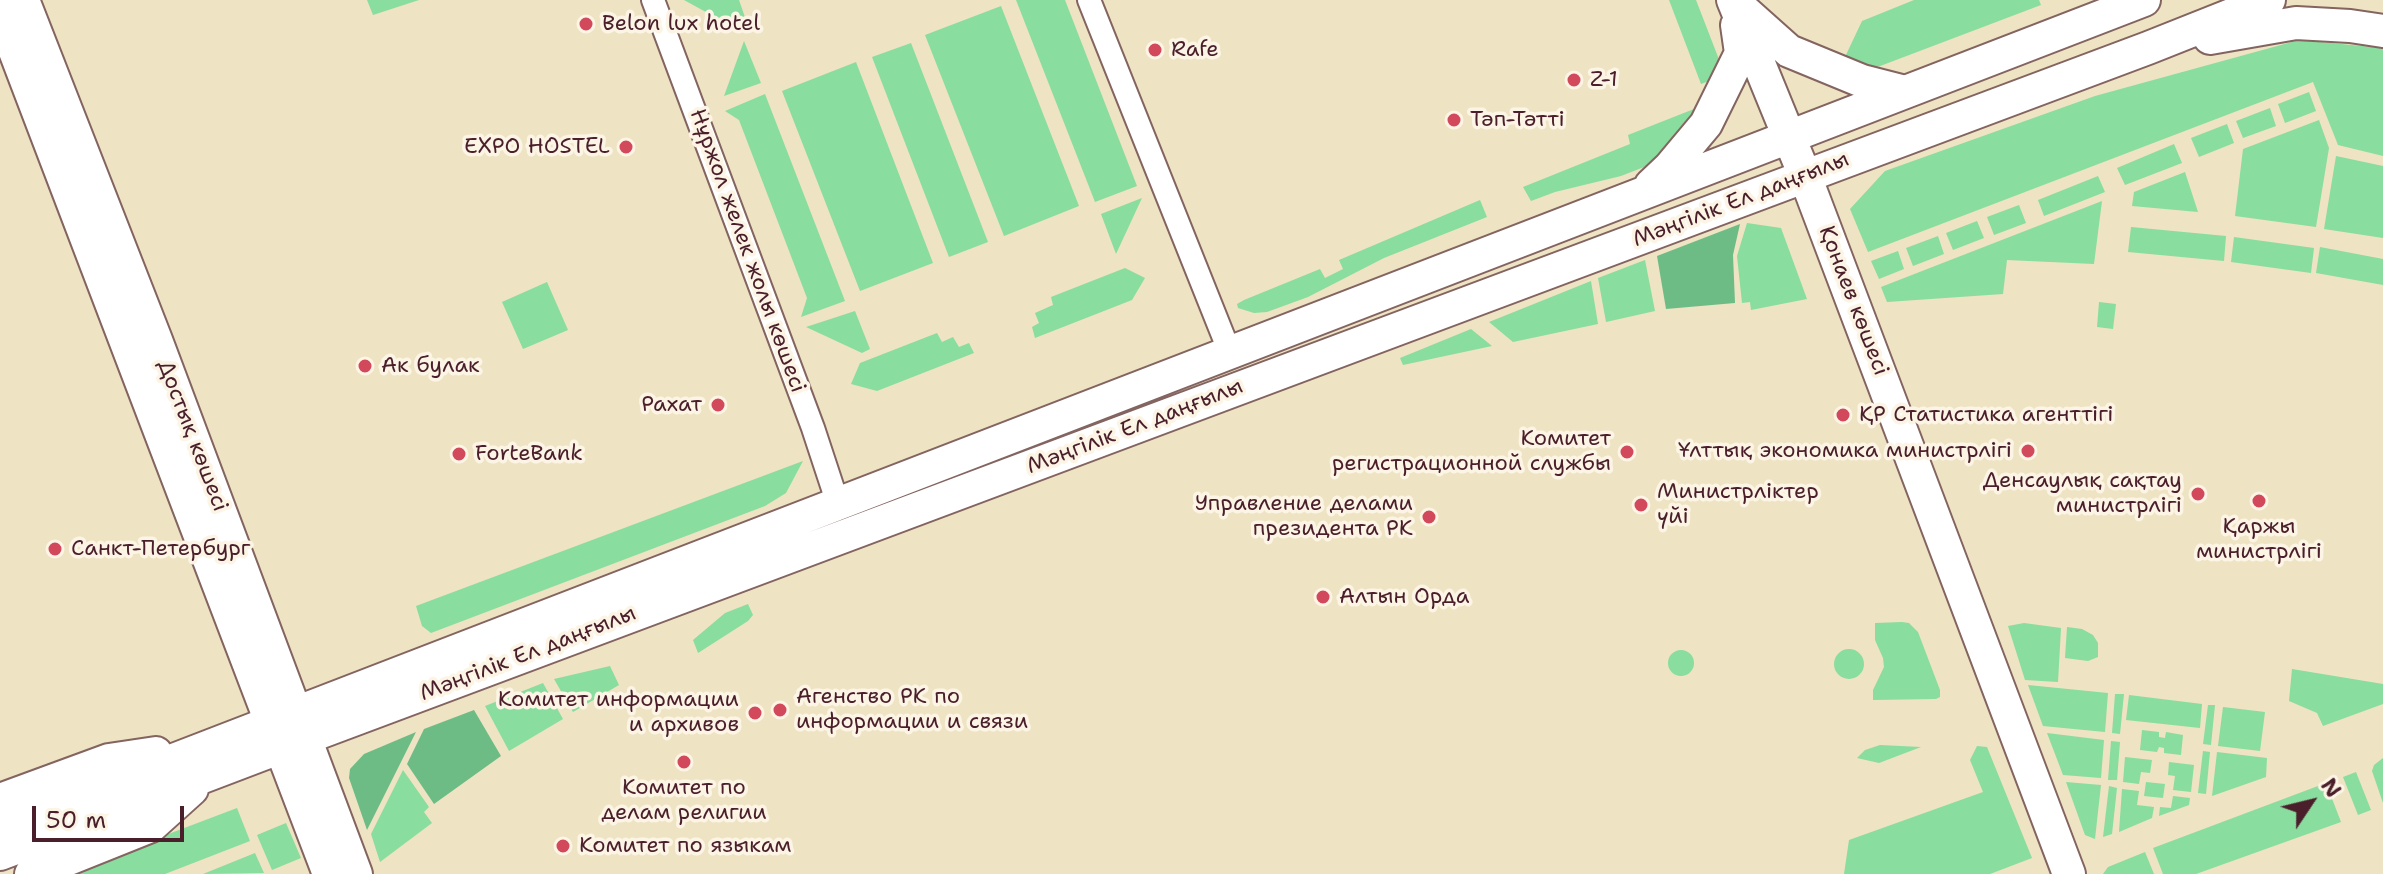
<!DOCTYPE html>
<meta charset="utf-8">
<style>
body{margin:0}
#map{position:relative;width:2383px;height:874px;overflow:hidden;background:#eee3c3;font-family:"Shantell Sans",sans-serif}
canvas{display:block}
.north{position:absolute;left:2271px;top:762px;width:80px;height:80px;-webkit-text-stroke:6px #fcf5e5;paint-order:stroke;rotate:55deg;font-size:22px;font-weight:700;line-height:32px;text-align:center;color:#4a1f2b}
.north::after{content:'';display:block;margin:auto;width:28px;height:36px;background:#4a1f2b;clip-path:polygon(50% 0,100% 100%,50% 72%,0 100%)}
.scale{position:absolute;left:32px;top:806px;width:152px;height:36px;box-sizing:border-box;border:4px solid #4a1f2b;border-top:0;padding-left:10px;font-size:24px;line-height:28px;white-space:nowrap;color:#4a1f2b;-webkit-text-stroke:6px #fcf5e5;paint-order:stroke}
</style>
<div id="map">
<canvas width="2383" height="874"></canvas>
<div class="north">N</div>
<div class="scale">50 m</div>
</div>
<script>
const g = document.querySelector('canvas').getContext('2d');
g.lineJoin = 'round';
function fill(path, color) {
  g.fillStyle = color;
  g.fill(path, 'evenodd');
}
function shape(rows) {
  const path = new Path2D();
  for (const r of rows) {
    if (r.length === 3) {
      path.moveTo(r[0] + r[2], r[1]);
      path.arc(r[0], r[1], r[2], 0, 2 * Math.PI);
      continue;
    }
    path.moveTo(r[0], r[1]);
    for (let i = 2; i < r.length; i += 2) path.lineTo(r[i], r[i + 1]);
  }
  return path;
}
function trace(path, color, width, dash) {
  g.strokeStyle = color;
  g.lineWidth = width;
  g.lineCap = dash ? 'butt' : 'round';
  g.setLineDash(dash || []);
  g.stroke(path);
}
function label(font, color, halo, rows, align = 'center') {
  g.font = font + ' "Shantell Sans",sans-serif';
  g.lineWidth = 7;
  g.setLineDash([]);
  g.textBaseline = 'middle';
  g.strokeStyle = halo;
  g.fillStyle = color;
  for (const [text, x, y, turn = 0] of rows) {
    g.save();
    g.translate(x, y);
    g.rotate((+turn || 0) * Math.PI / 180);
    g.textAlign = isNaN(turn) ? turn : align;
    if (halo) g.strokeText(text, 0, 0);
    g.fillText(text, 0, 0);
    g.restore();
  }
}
fill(shape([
 [367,0,419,0,373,15],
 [684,0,739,0,747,23,735,28],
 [1016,0,1065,0,1137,186,1095,202],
 [1669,0,1696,0,1725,75,1701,84],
 [1914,0,2039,0,2041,5,1838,82,1836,76,1862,21],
 [1001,6,1079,206,1004,236,925,35],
 [2299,40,2383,48,2383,156,2338,145,2313,82,1868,252,1850,209,1885,171,2095,96],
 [744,41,761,83,724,96],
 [911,43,988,242,949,257,872,57],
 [856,62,933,263,860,291,782,91],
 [2309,92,2316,111,2285,123,2278,104],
 [765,94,845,301,801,317,807,298,739,120,725,111],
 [2270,108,2276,126,2243,138,2236,121],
 [1694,109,1686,131,1662,160,1621,176,1555,192,1531,201,1523,187,1630,144,1628,135],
 [2319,120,2329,148,2316,227,2235,216,2243,149],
 [2227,124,2234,143,2199,157,2191,138],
 [2174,144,2182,163,2125,185,2117,168],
 [2336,156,2383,166,2383,238,2324,229],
 [2185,172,2198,212,2132,206,2134,192],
 [2098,176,2105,192,2044,216,2038,200],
 [1142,198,1116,254,1101,214],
 [1480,200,1487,217,1384,258,1308,297,1267,312,1254,313,1238,308,1237,304,1244,300,1320,269,1325,278,1343,269,1339,260],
 [2102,201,2094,264,2007,260,2003,294,1887,302,1881,287],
 [2019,205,2026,223,1994,235,1987,217],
 [1977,221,1984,238,1953,250,1946,233],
 [1747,223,1781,228,1807,299,1751,310,1750,302,1742,303,1737,256],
 [2131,227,2226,236,2224,261,2128,252],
 [1938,236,1944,254,1913,266,1906,248],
 [2234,237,2314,248,2311,273,2231,262],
 [2320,247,2383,259,2383,285,2316,273],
 [1898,251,1904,269,1879,279,1871,261],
 [1645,260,1655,311,1606,322,1598,278],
 [1125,268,1145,278,1132,300,1035,338,1032,327,1039,323,1035,313,1053,305,1051,297],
 [1591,281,1598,324,1513,342,1489,322],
 [547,282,568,330,523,349,502,302],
 [2099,302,2116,304,2113,329,2097,327],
 [855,311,870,349,862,353,806,327],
 [1471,329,1492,346,1403,365,1400,358],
 [937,333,942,342,953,337,959,347,969,343,974,353,877,391,851,384,860,363],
 [803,461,786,493,765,506,431,633,422,626,416,606],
 [748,604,753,615,748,621,698,653,693,640,725,613],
 [1902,622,1909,623,1918,632,1940,690,1940,697,1936,699,1873,700,1873,690,1884,667,1883,658,1875,640,1875,623],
 [2024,623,2061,628,2058,682,2025,680,2008,626],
 [2067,627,2082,629,2093,635,2098,643,2098,657,2088,661,2065,658],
 [1849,664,15],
 [1681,663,13],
 [610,666,619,685,573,712,554,679],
 [2292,669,2383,684,2383,704,2323,726,2317,713,2289,701],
 [543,683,563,719,509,751,485,706],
 [2028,685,2108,693,2105,732,2043,726],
 [2115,694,2124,694,2120,734,2112,733],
 [2129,695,2202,704,2200,728,2126,720],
 [2208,705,2215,705,2211,745,2203,744],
 [2223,707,2265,712,2260,751,2218,746],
 [2142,730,2159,732,2159,737,2165,738,2166,732,2183,735,2181,755,2164,753,2164,748,2159,747,2157,752,2140,750],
 [2047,733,2104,740,2101,778,2063,775],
 [2111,741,2120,742,2117,780,2108,780],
 [1880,745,1921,747,1879,763,1857,758,1865,750],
 [1977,746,1987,747,2032,858,1990,874,1844,874,1849,840,1983,792,1970,760],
 [2203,751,2210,752,2206,794,2198,793],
 [2217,752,2267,758,2266,777,2212,796],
 [2125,757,2152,760,2150,773,2141,772,2139,784,2123,782],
 [2383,758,2383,803,2372,771,2374,765],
 [2169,762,2194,765,2191,792,2173,790,2175,776,2168,775],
 [403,770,429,807,424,812,432,823,380,862,371,834],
 [2356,772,2371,810,2358,815,2343,777],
 [2066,782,2101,785,2095,839,2085,835],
 [2146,782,2165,784,2163,798,2144,796],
 [2326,783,2341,822,2196,874,2163,874,2153,848],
 [2109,786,2117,788,2112,834,2103,837],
 [2122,789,2139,791,2137,805,2154,807,2152,818,2119,832],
 [2173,796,2190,798,2189,805,2159,816,2160,807,2171,808],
 [237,808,250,841,165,874,63,874],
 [286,823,301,858,272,870,257,835],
 [2145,852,2154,874,2103,874,2108,867],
 [255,853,264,873,203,874]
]), '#89dd9e');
fill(shape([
 [1740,224,1733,255,1735,303,1666,309,1657,256],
 [474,710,501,756,434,804,407,764,424,729],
 [416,732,367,830,349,778,350,769,364,754]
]), '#6ebc85');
const street = shape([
 [653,0,813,428,838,504],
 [1089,0,1230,353]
]);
const secondary = shape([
 [23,0,156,340,356,874],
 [1733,0,1805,176,2069,874],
 [1742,9,1789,51,1862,81,1905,92],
 [0,12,329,874],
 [2210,38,2296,23,2350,26,2383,31],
 [1651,185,1670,167,1706,124,1741,53,1737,25],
 [0,800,109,760,156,753],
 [0,827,2144,0],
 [0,854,305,738,2148,48,2269,0],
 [31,874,151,826,192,789]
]);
trace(street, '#836460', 26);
trace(secondary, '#836460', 36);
trace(street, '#fff', 22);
trace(secondary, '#fff', 32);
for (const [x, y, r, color] of [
 [586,24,8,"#d1495b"],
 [1155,50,8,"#d1495b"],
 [1574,80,8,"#d1495b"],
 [1454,120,8,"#d1495b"],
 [626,147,8,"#d1495b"],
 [365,366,8,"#d1495b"],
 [718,405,8,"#d1495b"],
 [1843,415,8,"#d1495b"],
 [2028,451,8,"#d1495b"],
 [1627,452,8,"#d1495b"],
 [459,454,8,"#d1495b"],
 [2198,494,8,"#d1495b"],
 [2259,501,8,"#d1495b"],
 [1641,505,8,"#d1495b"],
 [1429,517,8,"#d1495b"],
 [55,549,8,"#d1495b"],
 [1323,597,8,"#d1495b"],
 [780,710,8,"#d1495b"],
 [755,713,8,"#d1495b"],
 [684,762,8,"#d1495b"],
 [563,846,8,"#d1495b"]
]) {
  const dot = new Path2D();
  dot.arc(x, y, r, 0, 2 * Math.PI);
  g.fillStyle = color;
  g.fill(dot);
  trace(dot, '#fcf5e5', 3);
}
label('22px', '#4a1f2b', '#fcf5e5', [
 ["Belon lux hotel",602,24],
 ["Rafe",1171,50],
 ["Z-1",1590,80],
 ["Тәп-Тәтті",1470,120],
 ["EXPO HOSTEL",610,147,"right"],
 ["Ак булак",381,366],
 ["Рахат",702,405,"right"],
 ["ҚР Статистика агенттігі",1859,415],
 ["Комитет",1611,439,"right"],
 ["регистрационной службы",1611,464,"right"],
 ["Ұлттық экономика министрлігі",2012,451,"right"],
 ["ForteBank",475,454],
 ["Денсаулық сақтау",2182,481,"right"],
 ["министрлігі",2182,506,"right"],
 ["Министрліктер",1657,492],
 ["үйі",1657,517],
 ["Управление делами",1413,504,"right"],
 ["президента РК",1413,529,"right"],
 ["Қаржы",2259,527,"center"],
 ["министрлігі",2259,552,"center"],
 ["Санкт-Петербург",71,549],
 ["Алтын Орда",1339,597],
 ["Агенство РК по",796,697],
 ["информации и связи",796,722],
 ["Комитет информации",739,700,"right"],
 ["и архивов",739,725,"right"],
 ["Комитет по",684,788,"center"],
 ["делам религии",684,813,"center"],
 ["Комитет по языкам",579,846]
], 'left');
label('22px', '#4a1f2b', '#fcf5e5', [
 ["Мәңгілік Ел даңғылы",1741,200,-21],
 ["Нұржол желек жолы көшесі",747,251,70],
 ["Қонаев көшесі",1853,301,69],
 ["Мәңгілік Ел даңғылы",1135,427,-21],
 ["Достық көшесі",192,436,69],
 ["Мәңгілік Ел даңғылы",528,654,-21]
]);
</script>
